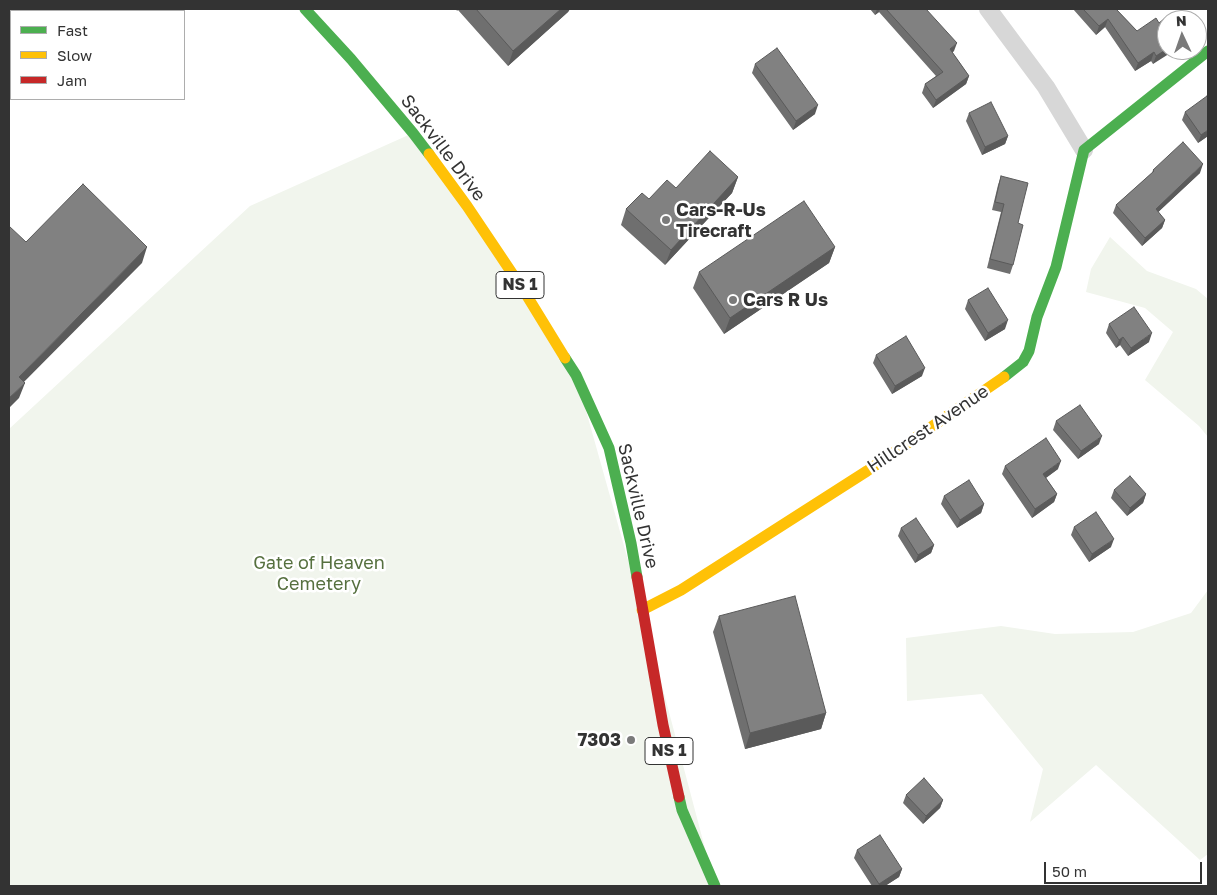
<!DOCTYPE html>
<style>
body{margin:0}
#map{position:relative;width:1217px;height:895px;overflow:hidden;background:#fff;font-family:"Golos Text",sans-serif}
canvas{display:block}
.frame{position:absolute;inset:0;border:10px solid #333;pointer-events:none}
.legend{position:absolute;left:10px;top:10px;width:175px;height:90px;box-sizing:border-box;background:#fff;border:1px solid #adadad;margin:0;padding:6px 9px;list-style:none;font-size:15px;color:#333}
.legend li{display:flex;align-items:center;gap:10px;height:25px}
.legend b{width:25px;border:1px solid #adadad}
.north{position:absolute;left:1157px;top:10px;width:50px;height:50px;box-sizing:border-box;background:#fff;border:1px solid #adadad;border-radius:50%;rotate:357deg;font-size:14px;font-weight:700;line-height:20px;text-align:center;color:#333}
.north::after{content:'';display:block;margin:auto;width:18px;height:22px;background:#7a7a7a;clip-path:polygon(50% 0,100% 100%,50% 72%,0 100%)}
.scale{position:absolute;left:1044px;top:862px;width:158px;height:22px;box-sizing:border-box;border:2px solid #333;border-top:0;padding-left:6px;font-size:15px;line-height:18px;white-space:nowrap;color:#333;-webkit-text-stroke:4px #fff;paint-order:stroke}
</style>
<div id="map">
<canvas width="1217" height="895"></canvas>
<div class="frame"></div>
<ul class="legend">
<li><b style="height:6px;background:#4caf50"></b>Fast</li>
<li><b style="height:6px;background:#ffc107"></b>Slow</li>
<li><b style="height:6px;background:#c62828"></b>Jam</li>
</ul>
<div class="north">N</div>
<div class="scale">50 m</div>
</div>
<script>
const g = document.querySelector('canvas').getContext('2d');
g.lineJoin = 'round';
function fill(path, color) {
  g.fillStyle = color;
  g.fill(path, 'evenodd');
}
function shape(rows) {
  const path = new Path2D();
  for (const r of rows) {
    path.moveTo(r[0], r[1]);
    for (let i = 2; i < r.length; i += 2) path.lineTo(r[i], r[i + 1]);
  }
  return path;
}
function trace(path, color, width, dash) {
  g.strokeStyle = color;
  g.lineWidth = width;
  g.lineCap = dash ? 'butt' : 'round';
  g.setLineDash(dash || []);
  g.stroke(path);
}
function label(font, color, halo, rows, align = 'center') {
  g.font = font + ' "Golos Text",sans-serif';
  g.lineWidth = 5;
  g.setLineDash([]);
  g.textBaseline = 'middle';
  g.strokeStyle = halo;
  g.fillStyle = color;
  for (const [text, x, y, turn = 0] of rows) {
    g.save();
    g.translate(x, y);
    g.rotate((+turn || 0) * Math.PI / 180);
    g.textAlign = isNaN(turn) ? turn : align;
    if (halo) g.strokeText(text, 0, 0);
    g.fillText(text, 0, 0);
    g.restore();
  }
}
fill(shape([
 [413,133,576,375,642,610,715,886,9,886,9,429,250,206],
 [1110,237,1147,271,1196,289,1208,299,1208,437,1199,426,1145,380,1173,332,1145,308,1086,292,1091,269],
 [1208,590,1208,854,1200,860,1096,765,1030,822,1043,769,982,694,907,701,906,638,1001,626,1055,634,1133,632,1191,613]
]), '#f1f5ed');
trace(shape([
 [988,9,1046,87,1084,150]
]), '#d7d7d7', 18);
trace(shape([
 [305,9,351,59,413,133,429,154],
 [565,358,576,375,609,448,631,543,637,577],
 [1004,377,1023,362,1029,351,1037,317,1056,267,1084,150,1208,51],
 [679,797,682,810,715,886]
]), '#4caf50', 11);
trace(shape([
 [429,154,467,206,524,291,565,358],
 [642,610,681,590,867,471,1004,377]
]), '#ffc107', 11);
trace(shape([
 [637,577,663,725,679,797]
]), '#c62828', 11);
fill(shape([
 [456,9,570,9,568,12,508,66,458,10,457,11],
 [870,9,926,9,954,51,952,52,969,76,966,84,933,108,922,93,925,84,936,76,879,12,875,15],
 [1073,9,1116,9,1137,31,1167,50,1153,64,1151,61,1135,71,1105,27,1096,35],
 [755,64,815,114,793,130,752,73],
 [1185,112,1208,136,1198,143,1182,120],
 [969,113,1008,136,1005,144,982,155,966,121],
 [1153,170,1200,173,1158,212,1165,220,1162,228,1142,246,1113,213,1116,205,1152,173],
 [1001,176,1018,223,1013,265,1010,274,987,268,1001,212,992,210,998,185],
 [738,177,732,193,665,265,621,225,626,209,676,188],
 [835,247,829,263,724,334,693,288,699,272],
 [968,300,1005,329,985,341,965,309],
 [1109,324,1149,342,1128,356,1120,345,1116,348,1106,333],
 [876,355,922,376,892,394,873,363],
 [1056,421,1099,444,1078,459,1053,430],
 [1005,466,1058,469,1046,478,1057,494,1054,502,1032,518,1002,474],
 [1114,490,1146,494,1143,503,1127,516,1111,498],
 [944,496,984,504,981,513,957,528,941,504],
 [1074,527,1111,547,1089,562,1071,535],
 [901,528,934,545,931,553,915,563,898,536],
 [719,616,826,713,821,729,745,749,713,632],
 [906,795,943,800,940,808,923,824,903,803],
 [857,850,902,869,899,877,885,886,872,886,854,858]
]), '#6f6f6f');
fill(shape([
 [561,9,570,9,568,12,508,66,513,51],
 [877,9,880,9,879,12,875,15],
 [1108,19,1105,27,1096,35,1099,26],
 [957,43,954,51,947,57,950,49],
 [1167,49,1167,50,1175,50,1153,64,1156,56],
 [1154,52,1151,61,1135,71,1138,63],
 [969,76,966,84,933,108,936,100],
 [818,105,815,114,793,130,796,121],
 [1208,130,1208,136,1198,143,1201,135],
 [1008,136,1005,144,982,155,985,147],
 [1203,164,1200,173,1153,217,1156,209],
 [738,177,732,193,665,265,671,250],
 [1165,220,1162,228,1142,246,1145,238],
 [147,247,142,263,13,393,19,377],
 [835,247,829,263,724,334,730,318],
 [1008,320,1005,329,985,341,988,333],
 [1152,333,1149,342,1128,356,1131,348],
 [1123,337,1120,345,1116,348,1119,340],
 [925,368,922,376,892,394,895,386],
 [25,383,19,398,9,408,9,398],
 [1102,436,1099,444,1078,459,1081,451],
 [1061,461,1058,469,1040,482,1043,474],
 [1057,494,1054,502,1032,518,1035,509],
 [1146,494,1143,503,1127,516,1130,508],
 [984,504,981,513,957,528,960,520],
 [1114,539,1111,547,1089,562,1092,554],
 [934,545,931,553,915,563,918,555],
 [826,713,821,729,745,749,750,733],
 [943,800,940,808,923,824,926,816],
 [902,869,899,877,885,886,878,886,879,884]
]), '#5a5a5a');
const building = shape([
 [476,9,561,9,513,51,476,9],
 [886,9,926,9,957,43,950,49,969,76,936,100,925,84,943,72,886,9],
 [1083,9,1116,9,1137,31,1156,18,1159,23,1164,19,1167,23,1167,49,1156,56,1154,52,1138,63,1108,19,1099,26,1083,9],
 [777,48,818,105,796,121,755,64,777,48],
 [1207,96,1208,98,1208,130,1201,135,1185,112,1207,96],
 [991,102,1008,136,985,147,969,113,991,102],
 [1183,142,1203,164,1156,209,1165,220,1145,238,1116,205,1154,171,1153,170,1183,142],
 [710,151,738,177,671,250,626,209,642,193,649,199,667,180,676,188,710,151],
 [1001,176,1028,183,1018,223,1023,225,1013,265,990,259,1004,204,995,202,1001,176],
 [83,184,147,247,19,377,25,383,9,398,9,226,26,242,83,184],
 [804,201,835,247,730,318,699,272,804,201],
 [988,288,1008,320,988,333,968,300,988,288],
 [1134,307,1152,333,1131,348,1123,337,1119,340,1109,324,1134,307],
 [906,336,925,368,895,386,876,355,906,336],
 [1080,405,1102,436,1081,451,1056,421,1080,405],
 [1046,438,1061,461,1043,474,1057,494,1035,509,1005,466,1046,438],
 [1130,476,1146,494,1130,508,1114,490,1130,476],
 [969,480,984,504,960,520,944,496,969,480],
 [1096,512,1114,539,1092,554,1074,527,1096,512],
 [916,518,934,545,918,555,901,528,916,518],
 [795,596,826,713,750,733,719,616,795,596],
 [924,778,943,800,926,816,906,795,924,778],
 [880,835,902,869,879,884,857,850,880,835]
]);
fill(building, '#818181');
trace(building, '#5a5a5a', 1);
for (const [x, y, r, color] of [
 [666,220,5,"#7a7a7a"],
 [733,300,5,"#7a7a7a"],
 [631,740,5,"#7a7a7a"]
]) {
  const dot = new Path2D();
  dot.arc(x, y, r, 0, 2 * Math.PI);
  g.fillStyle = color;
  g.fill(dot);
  trace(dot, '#fff', 2);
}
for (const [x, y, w] of [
 [520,285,48],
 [669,751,48]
]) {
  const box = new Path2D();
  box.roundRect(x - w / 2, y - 13.5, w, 27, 4);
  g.fillStyle = '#fff';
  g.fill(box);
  trace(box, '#333', 1);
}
label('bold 16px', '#333', null, [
 ["NS 1",520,285],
 ["NS 1",669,751]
]);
label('18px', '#333', '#fff', [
 ["Sackville Drive",443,148,53],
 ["Hillcrest Avenue",928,429,-34],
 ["Sackville Drive",638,506,77]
]);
label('bold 18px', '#333', '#fff', [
 ["Cars-R-Us",676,210],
 ["Tirecraft",676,231],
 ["Cars R Us",743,300],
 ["7303",621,740,"right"]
], 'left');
label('18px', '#56703f', '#fff', [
 ["Gate of Heaven",319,563],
 ["Cemetery",319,584]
]);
</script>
